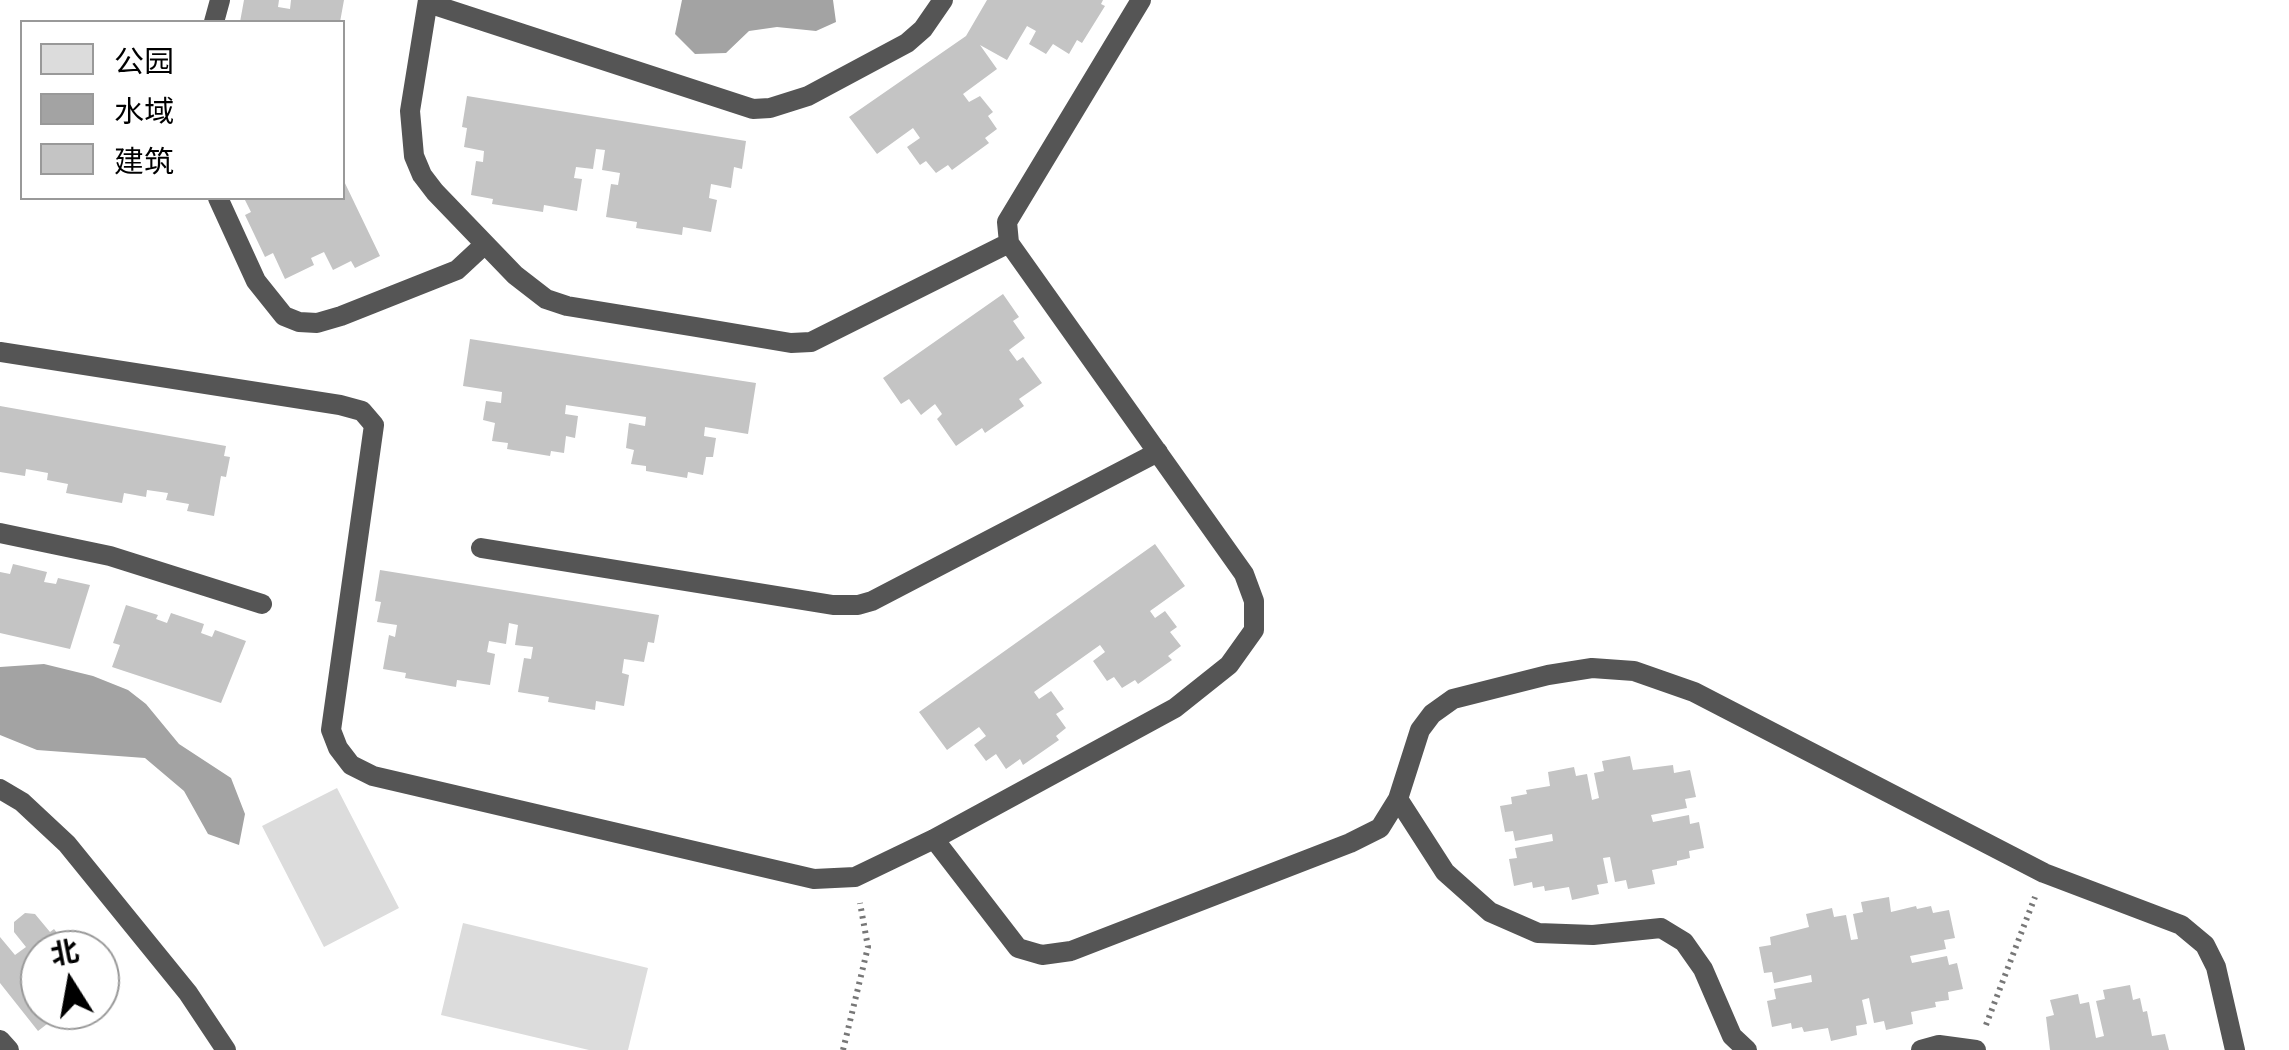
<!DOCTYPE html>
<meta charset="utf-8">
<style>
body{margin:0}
#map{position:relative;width:2289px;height:1050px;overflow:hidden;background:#fff;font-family:"Archivo Narrow","Noto Sans SC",sans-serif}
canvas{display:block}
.legend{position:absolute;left:20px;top:20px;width:325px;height:180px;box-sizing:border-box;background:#fff;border:2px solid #999;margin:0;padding:12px 18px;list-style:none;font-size:30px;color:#000}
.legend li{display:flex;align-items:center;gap:20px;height:50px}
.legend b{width:50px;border:2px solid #999}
.north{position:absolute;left:20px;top:930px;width:100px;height:100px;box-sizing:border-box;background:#fff;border:2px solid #999;border-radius:50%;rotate:349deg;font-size:28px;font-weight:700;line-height:40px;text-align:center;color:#000}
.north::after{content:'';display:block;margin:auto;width:35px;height:45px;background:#000;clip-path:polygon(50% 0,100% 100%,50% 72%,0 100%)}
</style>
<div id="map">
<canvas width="2289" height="1050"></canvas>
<ul class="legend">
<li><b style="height:28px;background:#dcdcdc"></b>公园</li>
<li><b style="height:28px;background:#a3a3a3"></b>水域</li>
<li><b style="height:28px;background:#c4c4c4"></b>建筑</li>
</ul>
<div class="north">北</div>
</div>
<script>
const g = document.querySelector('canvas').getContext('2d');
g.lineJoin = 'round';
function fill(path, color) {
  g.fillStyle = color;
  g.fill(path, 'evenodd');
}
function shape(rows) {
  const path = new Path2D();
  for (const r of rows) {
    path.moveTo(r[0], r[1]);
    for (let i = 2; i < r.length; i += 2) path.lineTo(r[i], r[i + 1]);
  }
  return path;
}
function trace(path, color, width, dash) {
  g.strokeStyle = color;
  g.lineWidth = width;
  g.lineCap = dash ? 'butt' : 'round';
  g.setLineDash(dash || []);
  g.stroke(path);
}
fill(shape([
 [337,788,399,908,324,947,262,826],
 [463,923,648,968,628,1050,589,1050,441,1015]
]), '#dcdcdc');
fill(shape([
 [682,0,833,0,836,22,816,31,777,27,749,31,726,53,695,54,675,34],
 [44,664,93,676,128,690,146,704,179,744,231,778,245,814,239,845,208,834,184,791,145,758,37,750,0,735,0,667]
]), '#a3a3a3');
fill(shape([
 [244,0,279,0,278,7,290,9,291,0,344,0,340,22,240,22],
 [987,0,1103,0,1101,4,1105,6,1082,43,1077,40,1069,54,1053,44,1046,54,1029,44,1036,31,1027,26,1007,60,980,45,997,69,963,94,969,102,980,96,993,112,988,116,997,129,985,138,989,143,952,170,948,165,936,173,926,161,920,165,907,147,920,138,913,128,877,154,849,117,966,36],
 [467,96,746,141,742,169,734,167,731,188,711,184,709,198,717,200,711,232,683,227,682,235,636,228,637,222,606,217,611,184,618,185,620,173,602,170,605,150,596,149,593,169,576,167,574,178,582,179,577,211,544,205,543,212,492,204,493,199,471,195,476,161,483,162,484,151,464,147,467,128,462,127],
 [342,177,380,256,355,268,351,261,333,270,324,252,311,258,314,265,285,279,273,253,265,257,245,215,251,212,244,198,342,198],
 [1003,294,1019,317,1013,321,1025,338,1009,350,1017,361,1023,357,1042,383,1019,399,1024,406,985,433,982,428,956,446,937,419,942,414,935,404,921,415,909,399,901,404,883,378],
 [470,339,756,383,748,434,705,427,704,436,716,438,713,457,706,457,703,475,688,472,687,478,646,471,646,466,631,464,634,450,626,448,629,423,645,426,646,417,566,405,565,414,578,416,575,438,566,436,564,453,551,451,550,456,507,449,508,443,492,441,495,423,483,420,486,401,501,403,502,392,463,386],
 [0,406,226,446,224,456,230,457,226,477,221,476,214,516,187,511,189,504,166,500,168,493,147,490,146,497,124,493,122,503,66,493,68,484,47,480,48,473,26,469,25,476,0,472],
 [1155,544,1185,586,1150,611,1155,618,1165,611,1177,627,1170,632,1181,646,1168,656,1172,660,1138,684,1135,680,1122,688,1114,677,1107,681,1093,661,1105,652,1100,645,1034,692,1039,699,1051,691,1064,709,1056,714,1066,728,1056,736,1059,740,1023,765,1020,759,1006,769,996,754,986,761,974,745,986,736,979,727,947,750,919,712],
 [13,564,47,572,44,582,56,584,58,578,90,585,70,649,0,633,0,572,10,574],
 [380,570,659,615,654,643,648,642,644,662,624,659,622,673,629,675,624,706,596,701,595,710,548,702,549,697,518,692,524,658,531,659,533,647,515,645,518,625,509,623,506,644,489,641,487,652,495,654,490,685,457,680,456,687,405,678,406,673,383,669,389,635,395,637,397,625,377,622,381,602,375,601],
 [126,605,158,615,156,619,167,623,171,613,204,624,201,633,212,637,215,630,246,641,221,703,112,667,120,645,113,643],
 [1630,756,1633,770,1673,765,1674,773,1690,770,1696,797,1685,799,1687,808,1651,815,1653,822,1689,815,1690,824,1699,822,1704,848,1689,851,1690,858,1677,861,1677,865,1652,870,1655,884,1628,889,1626,880,1615,882,1610,857,1603,858,1608,883,1597,885,1599,894,1572,900,1569,887,1545,891,1544,886,1533,888,1532,882,1514,886,1509,859,1517,858,1515,848,1553,841,1552,834,1515,841,1513,831,1505,832,1500,806,1512,804,1511,797,1527,794,1526,790,1550,786,1548,772,1574,767,1576,776,1587,774,1592,800,1599,798,1594,773,1604,771,1602,761],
 [1889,897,1891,912,1916,906,1917,909,1931,906,1933,913,1949,910,1955,938,1944,940,1946,949,1910,956,1912,963,1947,956,1949,965,1957,963,1963,989,1948,992,1949,1000,1935,1002,1936,1007,1911,1012,1913,1024,1886,1030,1884,1021,1874,1023,1869,998,1862,1000,1867,1024,1856,1026,1857,1035,1831,1041,1828,1028,1804,1032,1802,1027,1792,1029,1791,1023,1772,1027,1767,1001,1776,999,1774,989,1812,982,1811,975,1774,983,1772,972,1764,973,1759,947,1771,945,1770,937,1809,927,1806,914,1832,908,1834,917,1846,915,1851,940,1858,939,1853,914,1863,912,1861,902],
 [25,913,35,914,50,932,54,929,71,950,40,950,40,1010,57,1010,60,1014,38,1031,0,983,0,937,15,955,26,947,14,932,14,922],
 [2130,985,2133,1000,2140,998,2143,1012,2147,1011,2152,1036,2165,1034,2169,1050,2050,1050,2046,1017,2054,1015,2050,1000,2078,994,2080,1004,2089,1002,2096,1038,2104,1036,2096,1001,2105,999,2103,990]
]), '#c4c4c4');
trace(shape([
 [1986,1025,2035,897],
 [843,1050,868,947,860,903]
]), '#777', 6, [2.5, 5]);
trace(shape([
 [428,0,410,111,414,156,422,175,435,192,515,275,546,299,567,306,696,327,791,343,811,342,1009,243],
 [428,3,753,109,770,108,808,96,907,43,923,29,943,0],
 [214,22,220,0],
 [218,198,256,281,284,316,299,322,317,323,341,316,457,270,485,244],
 [0,352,340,405,362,411,374,425,331,730,338,748,351,765,373,776,814,879,855,877,934,839,1175,708,1229,665,1254,630,1254,601,1244,574,1009,243,1007,222,1141,0],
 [0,533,110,556,262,604],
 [481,548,833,605,858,605,872,601,1158,452],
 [0,789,22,802,67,844,188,993,226,1050],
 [1398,799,1445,872,1490,912,1538,933,1593,935,1661,928,1684,942,1703,969,1732,1036,1747,1050],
 [934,839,1018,948,1042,955,1071,951,1350,843,1380,828,1398,799,1420,730,1432,714,1453,699,1548,675,1592,668,1634,671,1694,692,2044,873,2181,925,2205,945,2216,967,2235,1050],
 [0,1040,9,1050],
 [1921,1050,1939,1045,1976,1050]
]), '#555', 20);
</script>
